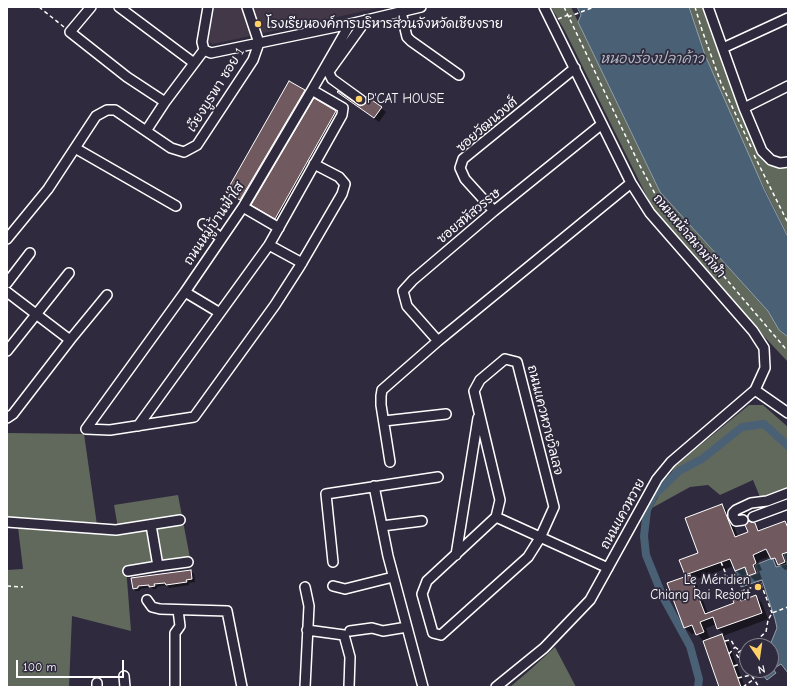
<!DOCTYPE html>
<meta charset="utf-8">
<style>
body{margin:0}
#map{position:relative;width:795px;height:694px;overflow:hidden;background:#2f2a3d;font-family:"Comic Neue",sans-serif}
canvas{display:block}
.frame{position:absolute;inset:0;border:8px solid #fff;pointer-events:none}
.north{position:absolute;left:739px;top:638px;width:40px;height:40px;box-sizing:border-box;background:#2f2a3d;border:1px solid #827f8b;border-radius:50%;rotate:167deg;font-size:11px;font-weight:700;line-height:16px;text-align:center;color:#fff}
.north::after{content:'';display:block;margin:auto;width:14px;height:18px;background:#ffd166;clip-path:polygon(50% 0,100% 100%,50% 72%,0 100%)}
.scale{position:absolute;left:16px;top:660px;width:108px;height:18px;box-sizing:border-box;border:2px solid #fff;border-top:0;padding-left:5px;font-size:12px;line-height:14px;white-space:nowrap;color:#fff;-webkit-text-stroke:3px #2f2a3d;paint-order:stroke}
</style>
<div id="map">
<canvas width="795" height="694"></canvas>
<div class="frame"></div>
<div class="north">N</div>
<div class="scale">100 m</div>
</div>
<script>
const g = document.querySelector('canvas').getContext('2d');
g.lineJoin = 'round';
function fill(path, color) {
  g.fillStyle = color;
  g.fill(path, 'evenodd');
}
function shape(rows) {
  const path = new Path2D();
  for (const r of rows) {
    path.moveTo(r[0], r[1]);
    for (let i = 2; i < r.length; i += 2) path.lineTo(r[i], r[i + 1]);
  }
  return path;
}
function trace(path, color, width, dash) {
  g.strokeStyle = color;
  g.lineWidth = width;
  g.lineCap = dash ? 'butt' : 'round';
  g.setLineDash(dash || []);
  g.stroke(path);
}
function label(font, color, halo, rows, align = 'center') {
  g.font = font + ' "Comic Neue","Playpen Sans Thai",sans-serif';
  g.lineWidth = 3.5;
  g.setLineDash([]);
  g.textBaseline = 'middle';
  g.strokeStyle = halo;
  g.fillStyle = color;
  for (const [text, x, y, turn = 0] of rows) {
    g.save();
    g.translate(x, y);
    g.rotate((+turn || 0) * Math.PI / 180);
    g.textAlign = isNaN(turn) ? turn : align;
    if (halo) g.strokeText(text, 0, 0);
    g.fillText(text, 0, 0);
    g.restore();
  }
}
fill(shape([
 [214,7,383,7,213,44,207,41]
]), '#433847');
fill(shape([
 [551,7,571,7,660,192,768,311,779,330,788,337,788,362,758,330,653,209,565,31],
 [689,7,702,7,723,65,759,154,783,163,788,161,788,236,752,163,705,55],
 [749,405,763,405,788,427,788,493,762,502,753,480,720,495,708,485,690,487,652,508,675,466],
 [7,433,84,434,97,525,7,519],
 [178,495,190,558,126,567,131,631,72,616,69,687,7,687,7,570,23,569,18,527,99,534,119,534,114,505],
 [555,647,576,687,510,687,531,669]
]), '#61695d');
const water = shape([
 [577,7,689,7,705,55,764,189,788,237,788,337,779,330,768,311,660,192,578,22,581,15,577,7],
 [788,553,788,673,781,664,773,669,776,673,767,680,759,670,771,670,771,646,770,645,777,628,775,619,762,580,741,587,735,571,744,568,748,577,758,573,755,565,770,559,773,559,776,567,787,564,784,554,788,553]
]);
fill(water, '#4a6075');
trace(water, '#92a0ac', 1);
fill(shape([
 [303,91,306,94,243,202,230,194],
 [339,92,360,107,367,104,381,108,386,112,379,122],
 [314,100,339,115,278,221,252,205],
 [722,505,728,511,738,537,749,533,746,526,750,521,743,514,749,512,756,519,753,523,761,531,785,522,788,525,788,569,785,570,771,556,758,561,762,570,759,571,762,579,755,581,748,574,742,576,735,570,734,566,694,580,696,582,708,614,735,604,739,596,744,601,756,596,762,603,768,619,723,636,728,641,745,687,720,687,704,642,696,632,692,634,685,628,669,583,688,577,686,575,700,553],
 [717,624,718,629,724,634,710,639,706,628],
 [191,571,194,574,195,582,189,583,189,585,169,588,167,585,157,587,157,589,153,589,151,587,140,589,140,591,136,591,133,589,132,579]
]), '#0007');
trace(shape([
 [698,687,699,679,690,646,663,597,646,555,644,536,647,510,654,495,679,471,702,459,742,427,764,424,788,446]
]), '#4a6075', 8);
const building = shape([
 [289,81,305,90,240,200,226,192,289,81],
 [338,91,360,106,366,103,367,100,366,96,382,107,374,118,337,92,338,91],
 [314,98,336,111,275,219,251,205,314,98],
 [722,504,735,537,748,532,745,525,749,521,755,523,758,531,785,521,788,528,788,552,782,554,785,562,778,565,775,558,771,559,766,549,753,555,756,563,753,565,756,573,748,576,745,567,735,571,730,559,685,575,679,560,698,553,685,518,722,504],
 [191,570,192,579,186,580,187,582,166,585,165,583,154,584,155,586,149,587,149,585,138,586,138,588,133,589,131,578,191,570],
 [690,575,705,614,734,603,732,598,739,595,741,601,756,595,762,613,717,629,713,617,700,622,704,632,696,635,692,625,684,628,667,583,690,575],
 [722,634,729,654,741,687,719,687,703,641,722,634]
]);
fill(building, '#715a5f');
trace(building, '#fff', 1);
const minor = shape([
 [91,7,70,32,127,77,165,102],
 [119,7,194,63],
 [208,7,202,42,204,50,211,53,259,43,247,7],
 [544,7,631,183,650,213,753,331,764,348,765,368,755,390],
 [708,7,744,108,762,151,771,160,780,163,788,162],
 [401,12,407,37,411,41,459,75],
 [723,48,788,18],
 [361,100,332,79,329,73,330,70,366,20],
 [744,108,788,86],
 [146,131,165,102,204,50],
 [75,148,176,206],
 [243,207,279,228],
 [494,211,465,179,460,168,463,159,575,68],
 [203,224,221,238],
 [7,239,48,189,96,116,107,110,115,110,171,148,184,152,197,145,253,60,259,43,350,24,421,7],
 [269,245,302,263],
 [7,283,30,253],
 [7,292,70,340],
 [185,292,220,313],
 [438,341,407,306,403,291,413,280,494,211,602,124],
 [7,351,69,273],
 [505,359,517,362,554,507,540,538,528,557,441,635,433,633,422,594,427,581,496,517,500,500,474,391,480,380,505,359],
 [7,418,13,414,70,340,107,295],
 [384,421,446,414],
 [138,426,269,245,342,115,343,108,312,90],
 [86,429,185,292,243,207,312,90,350,24],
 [86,429,110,430,194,417,275,305,300,266,342,194,345,184,339,177,314,164],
 [390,462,381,405,381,396,382,390,438,341,631,183],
 [374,486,388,556,423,687],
 [496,517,608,568],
 [753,517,788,504],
 [743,520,736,521,733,516,733,513,736,510,751,503,767,501,788,493],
 [7,522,116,530,180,520],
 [151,525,158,566,188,562],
 [382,526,422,521],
 [456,555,478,418],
 [333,562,326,494,438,477],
 [128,571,158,566],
 [333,586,345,589,393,577],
 [305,587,309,606,305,687],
 [147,600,152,607,160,609,227,611,242,687],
 [307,630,344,635,350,657,349,687],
 [350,631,372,628,383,631,407,627],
 [124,676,125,687],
 [97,687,97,683],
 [175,687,175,633,180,626,178,610],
 [496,687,544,648,590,600,657,479,671,462,755,390,788,413]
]);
trace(minor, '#fff', 12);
trace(shape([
 [39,7,64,27],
 [564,7,639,164,660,203,687,233,785,348,788,348],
 [695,7,702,30,721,83,752,149],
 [568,17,594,7],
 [558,19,568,15],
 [754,155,788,223],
 [721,562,734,594,761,584,772,613],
 [7,586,23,587],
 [725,641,731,640,735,647,740,651],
 [729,654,735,647],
 [734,666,743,663],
 [747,669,736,654,759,638,766,632,768,620,772,613,788,607],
 [748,670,759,687],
 [738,678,751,675],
 [743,687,754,679]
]), '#fff', 1.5, [4, 3]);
trace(minor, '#2f2a3d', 9);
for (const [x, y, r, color] of [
 [258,24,4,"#ffd166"],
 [359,99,4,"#ffd166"],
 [758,587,4,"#ffd166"]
]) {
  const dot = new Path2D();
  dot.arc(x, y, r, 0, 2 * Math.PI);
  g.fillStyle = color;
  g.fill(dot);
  trace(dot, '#2f2a3d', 1.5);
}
label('13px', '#fff', '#2f2a3d', [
 ["โรงเรียนองค์การบริหารส่วนจังหวัดเชียงราย",266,24],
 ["P'CAT HOUSE",367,99],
 ["Le Méridien",750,580,"right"],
 ["Chiang Rai Resort",750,595,"right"]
], 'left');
label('13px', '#fff', '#2f2a3d', [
 ["เวียงบูรพา ซอย 1",216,90,-58],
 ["ซอยวัฒนวงศ์",487,125,-41],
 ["ซอยสหัสวรรษ",469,216,-40],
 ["ถนนหมู่บ้านฟ้าใส",214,224,-56],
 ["ถนนหน้าสนามกีฬา",689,236,50],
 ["ถนนแควหวายวิลเลจ",545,420,76],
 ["ถนนแควหวาย",623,514,-61]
]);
label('italic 14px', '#aeb7c1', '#2f2a3d', [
 ["หนองร่องปลาค้าว",652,59]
]);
</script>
